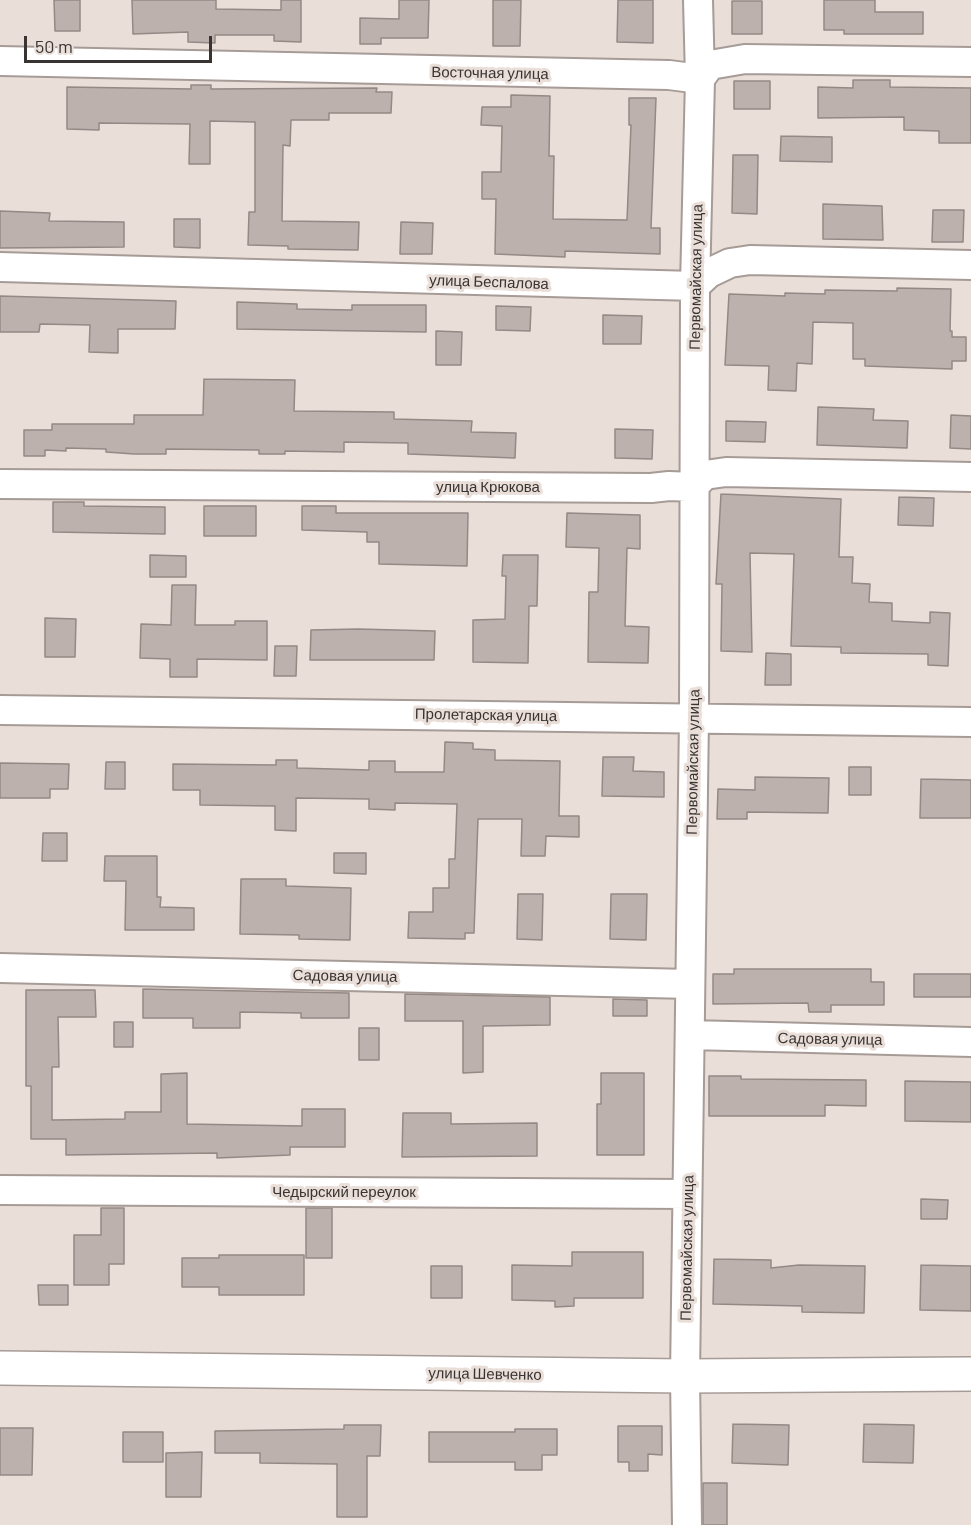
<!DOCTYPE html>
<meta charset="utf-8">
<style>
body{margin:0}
#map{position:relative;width:971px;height:1525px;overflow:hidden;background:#eaded9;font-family:Barlow,sans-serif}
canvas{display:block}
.scale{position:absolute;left:24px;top:36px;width:188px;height:27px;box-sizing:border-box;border:3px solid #393432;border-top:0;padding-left:8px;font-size:18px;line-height:21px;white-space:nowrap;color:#393432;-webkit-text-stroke:4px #eaded9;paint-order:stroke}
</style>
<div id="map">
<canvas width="971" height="1525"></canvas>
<div class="scale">50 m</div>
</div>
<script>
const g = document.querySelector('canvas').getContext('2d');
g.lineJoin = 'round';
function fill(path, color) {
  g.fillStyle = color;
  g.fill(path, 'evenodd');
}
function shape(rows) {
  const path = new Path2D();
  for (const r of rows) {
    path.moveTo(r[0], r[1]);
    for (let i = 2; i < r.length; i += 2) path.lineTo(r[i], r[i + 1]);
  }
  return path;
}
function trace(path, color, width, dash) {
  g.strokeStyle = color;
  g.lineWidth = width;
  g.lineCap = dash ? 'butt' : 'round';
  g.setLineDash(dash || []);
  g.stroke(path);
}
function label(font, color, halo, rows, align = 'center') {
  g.font = font + ' Barlow,sans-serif';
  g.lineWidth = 6;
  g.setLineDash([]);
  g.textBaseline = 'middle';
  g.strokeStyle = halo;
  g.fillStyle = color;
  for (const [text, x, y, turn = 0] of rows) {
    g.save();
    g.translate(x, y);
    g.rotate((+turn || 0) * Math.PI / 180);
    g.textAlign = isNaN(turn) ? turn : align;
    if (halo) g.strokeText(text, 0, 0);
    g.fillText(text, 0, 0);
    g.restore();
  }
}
const building = shape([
 [54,0,80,0,80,31,55,31,54,0],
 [132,0,216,0,216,9,281,10,281,0,301,0,301,42,274,41,274,35,215,35,215,43,188,42,188,32,133,34,132,0],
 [399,0,429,0,428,38,381,38,381,44,360,44,360,18,399,19,399,0],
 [493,0,521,0,520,46,493,46,493,0],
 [618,0,653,0,653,43,617,42,618,0],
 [824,0,875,0,875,12,923,12,923,34,844,34,844,30,824,30,824,0],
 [732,1,762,1,762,34,732,34,732,1],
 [853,80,890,80,890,87,971,88,971,143,939,143,939,131,904,130,904,117,818,118,818,87,853,88,853,80],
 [734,81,770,81,770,109,734,109,734,81],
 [191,85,211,85,211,89,377,88,376,92,392,92,391,113,329,113,329,120,291,120,290,146,283,145,282,221,359,222,358,250,288,249,288,246,248,245,249,212,255,212,255,122,210,121,210,164,189,164,190,124,99,123,99,130,67,129,67,87,191,89,191,85],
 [511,95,550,96,549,156,554,156,553,219,627,220,631,125,629,125,629,98,656,98,651,228,660,228,660,254,565,251,565,257,495,254,496,199,482,199,482,172,501,172,502,126,481,125,482,107,511,107,511,95],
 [781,136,832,137,832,162,780,161,781,136],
 [733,155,758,155,757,214,732,213,733,155],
 [823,204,882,206,883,240,823,239,823,204],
 [933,210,964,210,963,242,932,242,933,210],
 [0,211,50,213,49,221,124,222,124,247,0,248,0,211],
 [174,219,200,219,200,248,174,247,174,219],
 [401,222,433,223,432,254,400,254,401,222],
 [897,288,951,289,950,331,952,331,952,337,966,337,966,361,952,361,952,369,865,366,865,359,853,359,853,323,813,322,812,364,797,363,796,391,768,390,769,366,725,365,729,294,785,296,785,293,825,294,825,290,897,291,897,288],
 [0,296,176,301,175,329,118,329,118,353,89,352,90,325,40,324,39,332,0,332,0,296],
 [237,302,297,304,297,309,352,310,352,305,426,305,426,332,237,329,237,302],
 [496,306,531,307,530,331,496,330,496,306],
 [603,315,642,316,641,344,603,344,603,315],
 [436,331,462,332,461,365,436,365,436,331],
 [204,379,295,380,294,411,394,412,394,419,472,421,471,432,516,433,515,458,408,454,408,443,344,442,344,452,285,451,285,454,259,454,259,450,166,449,166,454,134,454,106,452,106,449,66,448,66,451,45,450,45,456,24,456,24,430,52,430,52,424,134,424,134,415,203,415,204,379],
 [818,407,874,409,873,420,908,421,907,448,817,445,818,407],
 [951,415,971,416,971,449,950,448,951,415],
 [726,421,766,422,765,442,726,441,726,421],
 [615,429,653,430,652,459,615,458,615,429],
 [721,494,841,499,839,557,853,557,852,583,870,584,869,602,892,603,892,621,930,623,930,612,950,613,948,666,928,665,928,654,841,653,841,647,791,646,794,554,750,553,752,652,721,651,722,584,716,584,721,494],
 [899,497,934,498,933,526,898,525,899,497],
 [53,502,84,502,84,506,165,507,165,534,53,532,53,502],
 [204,506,256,506,256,536,204,536,204,506],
 [302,506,336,506,336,513,468,513,467,566,379,564,379,542,367,542,367,532,302,530,302,506],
 [567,513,640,515,640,549,627,548,625,626,649,627,648,663,588,662,589,592,598,592,599,548,566,547,567,513],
 [150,555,186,556,186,577,150,577,150,555],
 [503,555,538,555,537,606,529,606,528,663,473,662,473,620,505,619,506,576,502,576,503,555],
 [172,585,196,585,195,625,235,625,235,621,267,621,267,660,197,659,197,677,170,677,170,659,140,658,141,624,171,625,172,585],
 [45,618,76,619,75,657,45,657,45,618],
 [358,629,435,631,434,660,310,660,311,630,358,629],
 [275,646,297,646,296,676,274,676,275,646],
 [766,653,791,654,791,685,765,685,766,653],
 [445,742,473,743,473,749,495,750,495,760,560,761,559,816,579,816,579,837,546,836,545,856,521,856,522,819,478,819,474,933,465,933,465,939,408,938,409,912,433,912,433,888,449,888,449,859,455,859,457,804,395,803,395,810,369,809,369,799,296,798,296,831,275,830,275,806,200,805,200,790,173,790,173,764,276,765,276,760,297,760,297,768,369,770,369,761,395,761,395,772,444,772,445,742],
 [603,757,634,757,633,771,664,772,664,797,602,796,603,757],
 [106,762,125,762,125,789,105,789,106,762],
 [0,763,69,764,68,789,50,789,50,798,0,798,0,763],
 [849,767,871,767,871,795,849,795,849,767],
 [755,777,829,778,828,813,747,812,747,819,717,819,718,789,755,790,755,777],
 [921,779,971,780,971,818,920,818,921,779],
 [43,833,67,833,67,861,42,861,43,833],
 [334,853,366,853,366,874,334,873,334,853],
 [105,856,157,856,157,897,161,897,160,907,194,908,194,930,125,930,126,881,104,881,105,856],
 [241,879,286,879,286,886,351,888,350,940,299,939,299,935,240,934,241,879],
 [518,894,543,894,542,940,517,939,518,894],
 [611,894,647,894,646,940,610,939,611,894],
 [734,969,871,969,871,982,884,982,884,1005,831,1005,831,1012,809,1012,808,1003,713,1004,713,974,734,974,734,969],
 [914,974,971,974,971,997,914,997,914,974],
 [143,989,349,993,349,1018,301,1018,301,1013,240,1012,240,1028,193,1028,193,1018,143,1018,143,989],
 [26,990,95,990,96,1017,58,1017,59,1067,52,1067,52,1120,125,1119,125,1112,161,1112,161,1074,187,1073,187,1124,302,1126,302,1109,345,1109,345,1147,290,1147,290,1155,217,1158,217,1153,66,1155,66,1139,31,1139,31,1086,26,1086,26,990],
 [405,994,550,997,550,1025,483,1026,483,1072,463,1073,463,1021,405,1021,405,994],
 [613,999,647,1000,647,1016,613,1016,613,999],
 [114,1022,133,1022,133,1047,114,1047,114,1022],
 [359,1028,379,1028,379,1060,359,1060,359,1028],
 [601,1073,644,1073,644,1155,597,1155,597,1104,601,1104,601,1073],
 [709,1076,741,1076,741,1079,866,1080,866,1106,825,1105,825,1116,709,1116,709,1076],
 [905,1081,971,1082,971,1122,905,1121,905,1081],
 [403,1113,451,1113,451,1124,537,1123,537,1156,402,1157,403,1113],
 [921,1199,948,1200,947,1219,921,1219,921,1199],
 [101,1208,124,1208,124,1264,109,1264,109,1285,74,1285,74,1235,101,1235,101,1208],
 [306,1208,332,1208,332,1258,306,1258,306,1208],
 [572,1252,643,1252,643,1298,574,1298,574,1306,555,1307,555,1301,512,1300,512,1265,572,1266,572,1252],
 [219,1255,304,1255,304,1295,219,1295,219,1287,182,1287,182,1258,219,1258,219,1255],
 [714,1259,771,1260,771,1268,799,1265,865,1266,864,1313,802,1312,802,1306,713,1304,714,1259],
 [921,1265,971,1266,971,1311,920,1310,921,1265],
 [431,1266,462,1266,462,1298,431,1298,431,1266],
 [38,1285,68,1285,68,1305,39,1305,38,1285],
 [733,1424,789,1425,788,1465,732,1463,733,1424],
 [864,1424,914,1425,913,1463,863,1462,864,1424],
 [344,1425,381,1425,380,1456,367,1456,367,1517,337,1517,337,1464,260,1463,260,1453,215,1453,215,1431,344,1429,344,1425],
 [618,1426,662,1426,662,1455,648,1454,648,1471,629,1471,629,1462,618,1462,618,1426],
 [0,1428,33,1428,32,1475,0,1475,0,1428],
 [515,1429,557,1429,557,1455,542,1455,542,1470,515,1470,515,1462,429,1462,429,1432,515,1432,515,1429],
 [123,1432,163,1432,163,1462,123,1462,123,1432],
 [202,1452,201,1497,166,1497,166,1453,202,1452],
 [703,1483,727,1483,727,1525,703,1525,703,1483]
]);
fill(building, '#bcb1ac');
trace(building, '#948985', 1.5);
const street = shape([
 [0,61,669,75,700,79,710,65,745,59,971,62],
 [0,267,695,286,709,273,730,263,750,260,971,265],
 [0,484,651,488,669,486,693,487,705,475,726,472,971,477],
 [0,710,971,722],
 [0,968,690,984],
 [690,1035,971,1042],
 [0,1190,687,1194],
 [687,1525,685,1376,694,717,695,286,700,79,698,0]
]);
const secondary = shape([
 [0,1368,685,1376,971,1374]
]);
trace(street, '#a69b96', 32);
trace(secondary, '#a69b96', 36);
trace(street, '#fff', 28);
trace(secondary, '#fff', 33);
label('15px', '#393432', '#eaded9', [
 ["Восточная улица",490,73,1],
 ["Первомайская улица",696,277,-89],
 ["улица Беспалова",489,282,2],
 ["улица Крюкова",488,487],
 ["Пролетарская улица",486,715,1],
 ["Первомайская улица",693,762,-89],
 ["Садовая улица",345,976,1],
 ["Садовая улица",830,1039,1],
 ["Чедырский переулок",344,1192],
 ["Первомайская улица",687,1248,-89],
 ["улица Шевченко",485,1374,1]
]);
</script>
